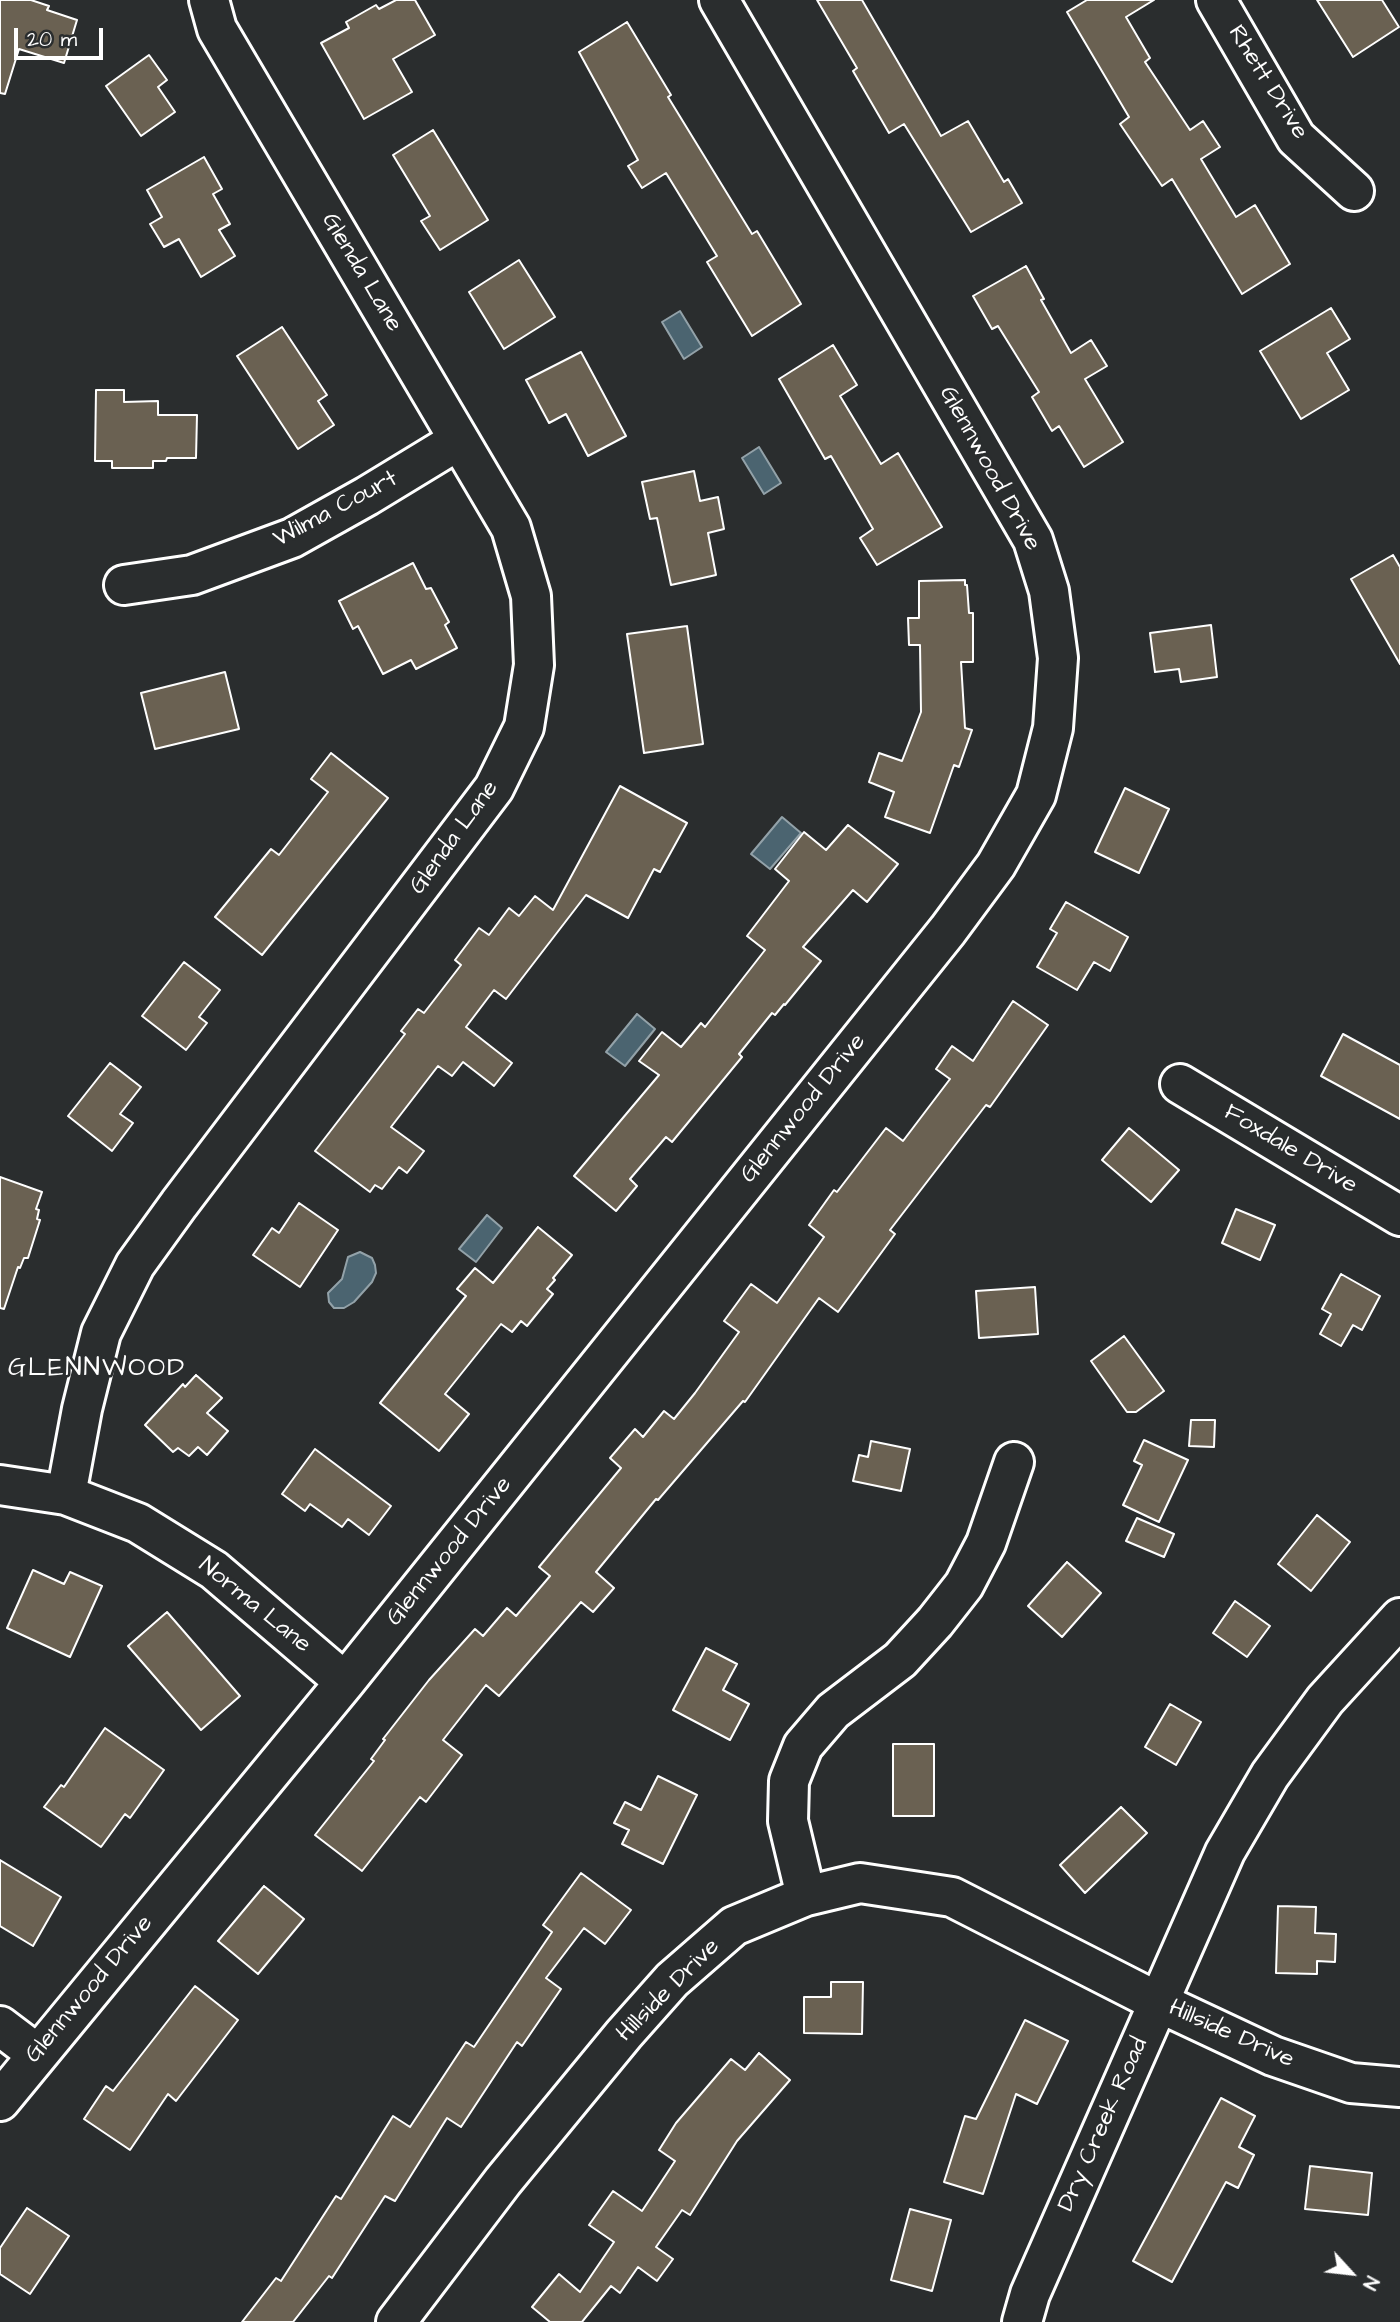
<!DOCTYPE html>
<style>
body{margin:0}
#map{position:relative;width:1400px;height:2322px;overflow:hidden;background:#2a2d2e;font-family:"Architects Daughter",sans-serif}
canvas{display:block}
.north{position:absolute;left:1316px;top:2238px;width:70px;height:70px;-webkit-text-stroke:5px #2a2d2e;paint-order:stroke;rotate:117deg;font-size:19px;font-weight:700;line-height:28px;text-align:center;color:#fff}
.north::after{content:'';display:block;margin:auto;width:24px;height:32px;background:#fff;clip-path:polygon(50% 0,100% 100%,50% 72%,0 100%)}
.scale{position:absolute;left:14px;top:28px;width:89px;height:32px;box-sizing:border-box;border:4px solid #fff;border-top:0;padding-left:9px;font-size:21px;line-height:24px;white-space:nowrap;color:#fff;-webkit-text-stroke:5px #2a2d2e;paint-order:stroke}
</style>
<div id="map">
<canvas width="1400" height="2322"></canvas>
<div class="north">N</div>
<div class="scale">20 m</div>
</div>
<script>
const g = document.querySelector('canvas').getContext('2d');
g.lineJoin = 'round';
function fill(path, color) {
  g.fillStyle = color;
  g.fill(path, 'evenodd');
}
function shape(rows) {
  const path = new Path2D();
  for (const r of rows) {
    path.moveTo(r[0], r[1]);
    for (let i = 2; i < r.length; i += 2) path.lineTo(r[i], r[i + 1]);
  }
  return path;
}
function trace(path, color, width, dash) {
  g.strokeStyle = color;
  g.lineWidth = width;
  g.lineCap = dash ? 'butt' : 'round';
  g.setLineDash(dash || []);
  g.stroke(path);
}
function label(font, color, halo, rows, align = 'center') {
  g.font = font + ' "Architects Daughter",sans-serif';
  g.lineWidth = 5;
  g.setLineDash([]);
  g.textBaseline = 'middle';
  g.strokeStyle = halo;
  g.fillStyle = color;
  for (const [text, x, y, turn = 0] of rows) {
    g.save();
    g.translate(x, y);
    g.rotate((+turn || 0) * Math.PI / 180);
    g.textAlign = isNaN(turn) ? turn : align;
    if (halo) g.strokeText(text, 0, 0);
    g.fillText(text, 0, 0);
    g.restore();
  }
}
const water = shape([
 [680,311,702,347,684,359,662,322,680,311],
 [759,447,781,483,764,494,742,458,759,447],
 [782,817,801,833,770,869,751,854,782,817],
 [637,1014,655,1029,625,1066,606,1052,637,1014],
 [487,1215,502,1228,476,1262,459,1249,487,1215],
 [360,1252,372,1258,375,1265,376,1273,372,1282,354,1302,344,1308,334,1308,329,1302,328,1293,342,1279,348,1257,360,1252]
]);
fill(water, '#4b6470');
trace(water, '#93a2a9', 2);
const building = shape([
 [0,0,31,0,49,6,47,10,77,20,64,63,19,49,5,94,0,93,0,0],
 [396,0,415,0,435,35,393,59,412,92,364,119,321,43,349,28,346,22,376,5,379,9,396,0],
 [817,0,862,0,941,136,968,121,1004,182,1008,179,1022,203,971,232,904,124,889,133,853,71,857,68,817,0],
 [1087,0,1154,0,1126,17,1150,58,1145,62,1190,130,1203,121,1220,147,1201,159,1236,217,1255,205,1290,264,1242,294,1172,179,1162,186,1120,124,1129,117,1067,12,1087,0],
 [1317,0,1382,0,1399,27,1353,57,1317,0],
 [627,22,671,95,668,97,752,234,757,231,801,304,752,336,707,262,717,256,666,173,642,188,628,166,638,160,579,52,627,22],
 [149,55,167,80,158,87,175,112,141,136,106,86,149,55],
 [433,130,488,220,440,250,421,221,430,216,393,155,433,130],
 [204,157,222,189,213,194,230,224,219,230,235,256,201,277,179,239,164,247,150,224,162,217,147,190,204,157],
 [519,260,555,317,504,349,469,292,519,260],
 [1026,266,1044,299,1041,300,1071,353,1091,340,1107,366,1085,379,1123,442,1084,467,1059,426,1052,431,1032,397,1039,392,998,326,992,329,973,296,1026,266],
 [1331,308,1350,339,1327,353,1349,390,1301,419,1260,351,1331,308],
 [282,327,327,395,318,401,334,425,298,449,237,356,282,327],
 [833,345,857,385,840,396,881,464,898,453,942,527,877,565,860,538,873,529,831,456,825,459,779,379,833,345],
 [581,352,626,436,588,456,566,414,549,423,526,380,581,352],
 [96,390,124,390,124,402,158,401,158,415,197,415,196,458,167,458,166,461,153,461,153,468,112,468,112,461,95,461,96,390],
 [694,471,700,501,718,497,724,529,708,533,716,575,671,585,657,518,650,519,642,482,694,471],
 [1393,555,1400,567,1400,664,1351,579,1393,555],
 [413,563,426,589,431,588,449,622,445,625,457,648,416,669,411,660,383,674,358,626,353,629,339,601,413,563],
 [965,580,965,585,967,585,969,613,973,613,973,662,961,662,965,728,972,730,959,767,954,765,930,833,885,817,894,792,869,782,879,753,902,761,921,712,920,645,909,645,908,618,919,618,919,581,965,580],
 [1211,625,1217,677,1181,682,1179,669,1155,672,1150,633,1211,625],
 [687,626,703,744,644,753,627,634,687,626],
 [225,672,239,729,155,749,141,693,225,672],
 [331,753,388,798,262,955,215,917,271,849,279,855,328,792,311,779,331,753],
 [620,786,687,823,660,872,654,869,628,918,586,895,506,999,494,990,466,1027,512,1063,494,1086,463,1062,452,1076,438,1066,391,1127,424,1151,407,1173,399,1167,382,1189,375,1185,370,1192,315,1151,405,1034,401,1031,418,1009,424,1013,461,965,455,960,479,928,489,935,509,908,519,916,535,896,553,910,620,786],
 [1125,788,1169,809,1139,873,1095,852,1125,788],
 [848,825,898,864,867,902,853,890,803,947,821,961,785,1005,784,1004,775,1015,772,1013,739,1054,742,1057,672,1142,666,1137,630,1179,637,1186,616,1211,574,1176,659,1075,639,1061,662,1032,681,1047,701,1023,705,1027,765,950,747,936,789,881,775,869,804,832,826,850,848,825],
 [1066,902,1128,937,1110,971,1094,962,1077,990,1037,967,1057,933,1050,929,1066,902],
 [184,962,220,990,199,1017,207,1023,186,1050,142,1016,184,962],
 [1013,1001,1048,1025,990,1107,986,1105,890,1230,895,1234,838,1312,819,1298,745,1402,743,1401,658,1500,656,1499,596,1572,614,1588,593,1612,581,1602,499,1696,486,1685,443,1740,462,1755,426,1802,420,1797,362,1871,315,1835,374,1761,371,1759,385,1740,383,1739,429,1680,475,1629,483,1636,507,1608,516,1616,550,1576,539,1567,621,1468,610,1458,635,1429,643,1437,664,1411,674,1419,695,1393,739,1332,724,1321,751,1284,777,1303,824,1237,809,1225,834,1190,837,1192,886,1128,903,1141,950,1079,936,1069,952,1046,973,1061,1013,1001],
 [1343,1034,1400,1065,1400,1119,1321,1076,1343,1034],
 [110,1063,141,1087,120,1114,133,1123,112,1151,68,1116,110,1063],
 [1129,1128,1179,1170,1151,1202,1102,1160,1129,1128],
 [0,1177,42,1192,36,1209,39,1210,37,1219,40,1220,28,1258,24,1258,20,1268,18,1267,4,1309,0,1308,0,1177],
 [299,1203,338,1230,300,1287,253,1255,272,1228,279,1233,299,1203],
 [1236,1209,1275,1225,1260,1260,1222,1243,1236,1209],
 [538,1227,572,1255,553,1278,555,1280,547,1289,553,1294,527,1326,521,1321,512,1332,501,1324,445,1394,469,1414,439,1451,380,1403,466,1296,457,1289,475,1268,493,1283,538,1227],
 [1341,1274,1380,1296,1362,1330,1353,1325,1341,1346,1320,1334,1331,1314,1322,1309,1341,1274],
 [1035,1287,1038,1334,979,1338,976,1291,1035,1287],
 [1124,1336,1164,1391,1136,1412,1127,1412,1091,1361,1124,1336],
 [196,1375,222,1398,207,1413,228,1431,207,1455,198,1447,189,1456,178,1448,173,1452,145,1425,183,1384,185,1387,196,1375],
 [1191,1420,1215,1420,1214,1447,1189,1446,1191,1420],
 [1144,1440,1188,1460,1159,1522,1123,1505,1142,1465,1134,1461,1144,1440],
 [871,1441,910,1449,901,1491,853,1481,859,1455,868,1457,871,1441],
 [315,1449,391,1506,369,1535,348,1519,342,1527,310,1504,305,1511,282,1494,315,1449],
 [1317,1515,1350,1542,1311,1591,1278,1564,1317,1515],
 [1137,1518,1174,1534,1164,1557,1126,1541,1137,1518],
 [1067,1562,1101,1593,1062,1637,1028,1606,1067,1562],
 [33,1570,64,1584,70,1572,102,1586,70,1657,7,1628,33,1570],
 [1235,1601,1270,1626,1247,1657,1213,1633,1235,1601],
 [167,1612,240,1696,201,1730,128,1646,167,1612],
 [706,1648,737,1664,723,1690,749,1704,730,1740,673,1710,706,1648],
 [1170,1704,1201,1722,1176,1765,1145,1747,1170,1704],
 [105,1728,164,1770,130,1818,125,1814,101,1847,44,1807,61,1785,64,1787,105,1728],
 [893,1744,934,1744,934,1816,893,1816,893,1744],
 [658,1776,697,1795,663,1864,622,1844,629,1830,614,1823,625,1802,641,1810,658,1776],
 [1121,1807,1147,1833,1085,1893,1060,1865,1121,1807],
 [0,1860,61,1897,33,1946,0,1926,0,1860],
 [581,1873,631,1910,605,1944,584,1928,546,1978,561,1989,522,2046,517,2042,461,2127,447,2118,395,2201,385,2196,332,2278,329,2276,293,2322,242,2322,276,2278,281,2281,336,2196,341,2199,393,2116,410,2127,466,2042,474,2047,552,1932,543,1925,581,1873],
 [264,1886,304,1919,258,1974,218,1941,264,1886],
 [1278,1906,1316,1907,1315,1933,1336,1934,1335,1962,1317,1961,1317,1974,1276,1973,1278,1906],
 [831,1982,863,1982,862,2034,804,2033,804,1997,831,1997,831,1982],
 [195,1986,238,2020,176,2101,168,2094,130,2150,84,2119,106,2086,113,2091,195,1986],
 [1025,2020,1068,2041,1037,2104,1016,2094,983,2194,944,2182,965,2116,976,2119,1025,2020],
 [759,2053,790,2080,737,2141,690,2215,682,2210,656,2247,673,2259,657,2281,638,2267,620,2293,611,2286,582,2322,550,2322,532,2307,559,2274,580,2292,614,2242,589,2225,613,2191,642,2211,675,2161,659,2150,676,2123,731,2059,745,2070,759,2053],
 [1221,2098,1255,2116,1239,2147,1254,2155,1238,2188,1226,2182,1172,2282,1133,2261,1221,2098],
 [1310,2166,1372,2173,1368,2215,1305,2209,1310,2166],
 [27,2208,69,2236,30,2294,0,2274,0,2248,27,2208],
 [910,2209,951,2220,932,2291,891,2280,910,2209]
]);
fill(building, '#6a6152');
trace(building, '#fff', 2);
const minor = shape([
 [1216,0,1296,138,1354,191],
 [124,585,192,575,292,538,367,496,459,440],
 [1180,1084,1400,1216],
 [0,1485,66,1495,138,1523,214,1570,345,1682],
 [66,1495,82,1409,101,1333,135,1265,179,1204,494,788,524,727,534,665,531,596,511,528,217,29,209,0],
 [806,1896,788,1821,789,1781,803,1746,833,1711,900,1660,935,1622,964,1585,986,1543,1014,1462],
 [0,2026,37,2054],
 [0,2101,345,1682,948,930,996,865,1036,795,1053,728,1058,658,1049,591,1033,540,719,0],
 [396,2322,503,2181,624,2034,672,1980,734,1926,806,1896,860,1883,952,1897,1158,2002,1273,2056,1351,2083,1400,2087],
 [1022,2322,1030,2294,1225,1852,1270,1775,1325,1700,1400,1618]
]);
trace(minor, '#fff', 44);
trace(minor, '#2a2d2e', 38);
label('24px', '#fff', '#2a2d2e', [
 ["Rhett Drive",1267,83,58],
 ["Glenda Lane",361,273,59],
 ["Glennwood Drive",989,469,61],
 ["Wilma Court",336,510,-28],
 ["Glenda Lane",455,838,-54],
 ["Glennwood Drive",804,1109,-51],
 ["Foxdale Drive",1290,1150,31],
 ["Glennwood Drive",450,1552,-51],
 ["Norma Lane",254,1606,39],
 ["Glennwood Drive",90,1990,-50],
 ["Hillside Drive",669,1991,-45],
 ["Hillside Drive",1231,2035,24],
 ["Dry Creek Road",1104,2125,-66]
]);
g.letterSpacing = '2px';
label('26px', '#fff', '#2a2d2e', [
 ["GLENNWOOD",97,1370]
]);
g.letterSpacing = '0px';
</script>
